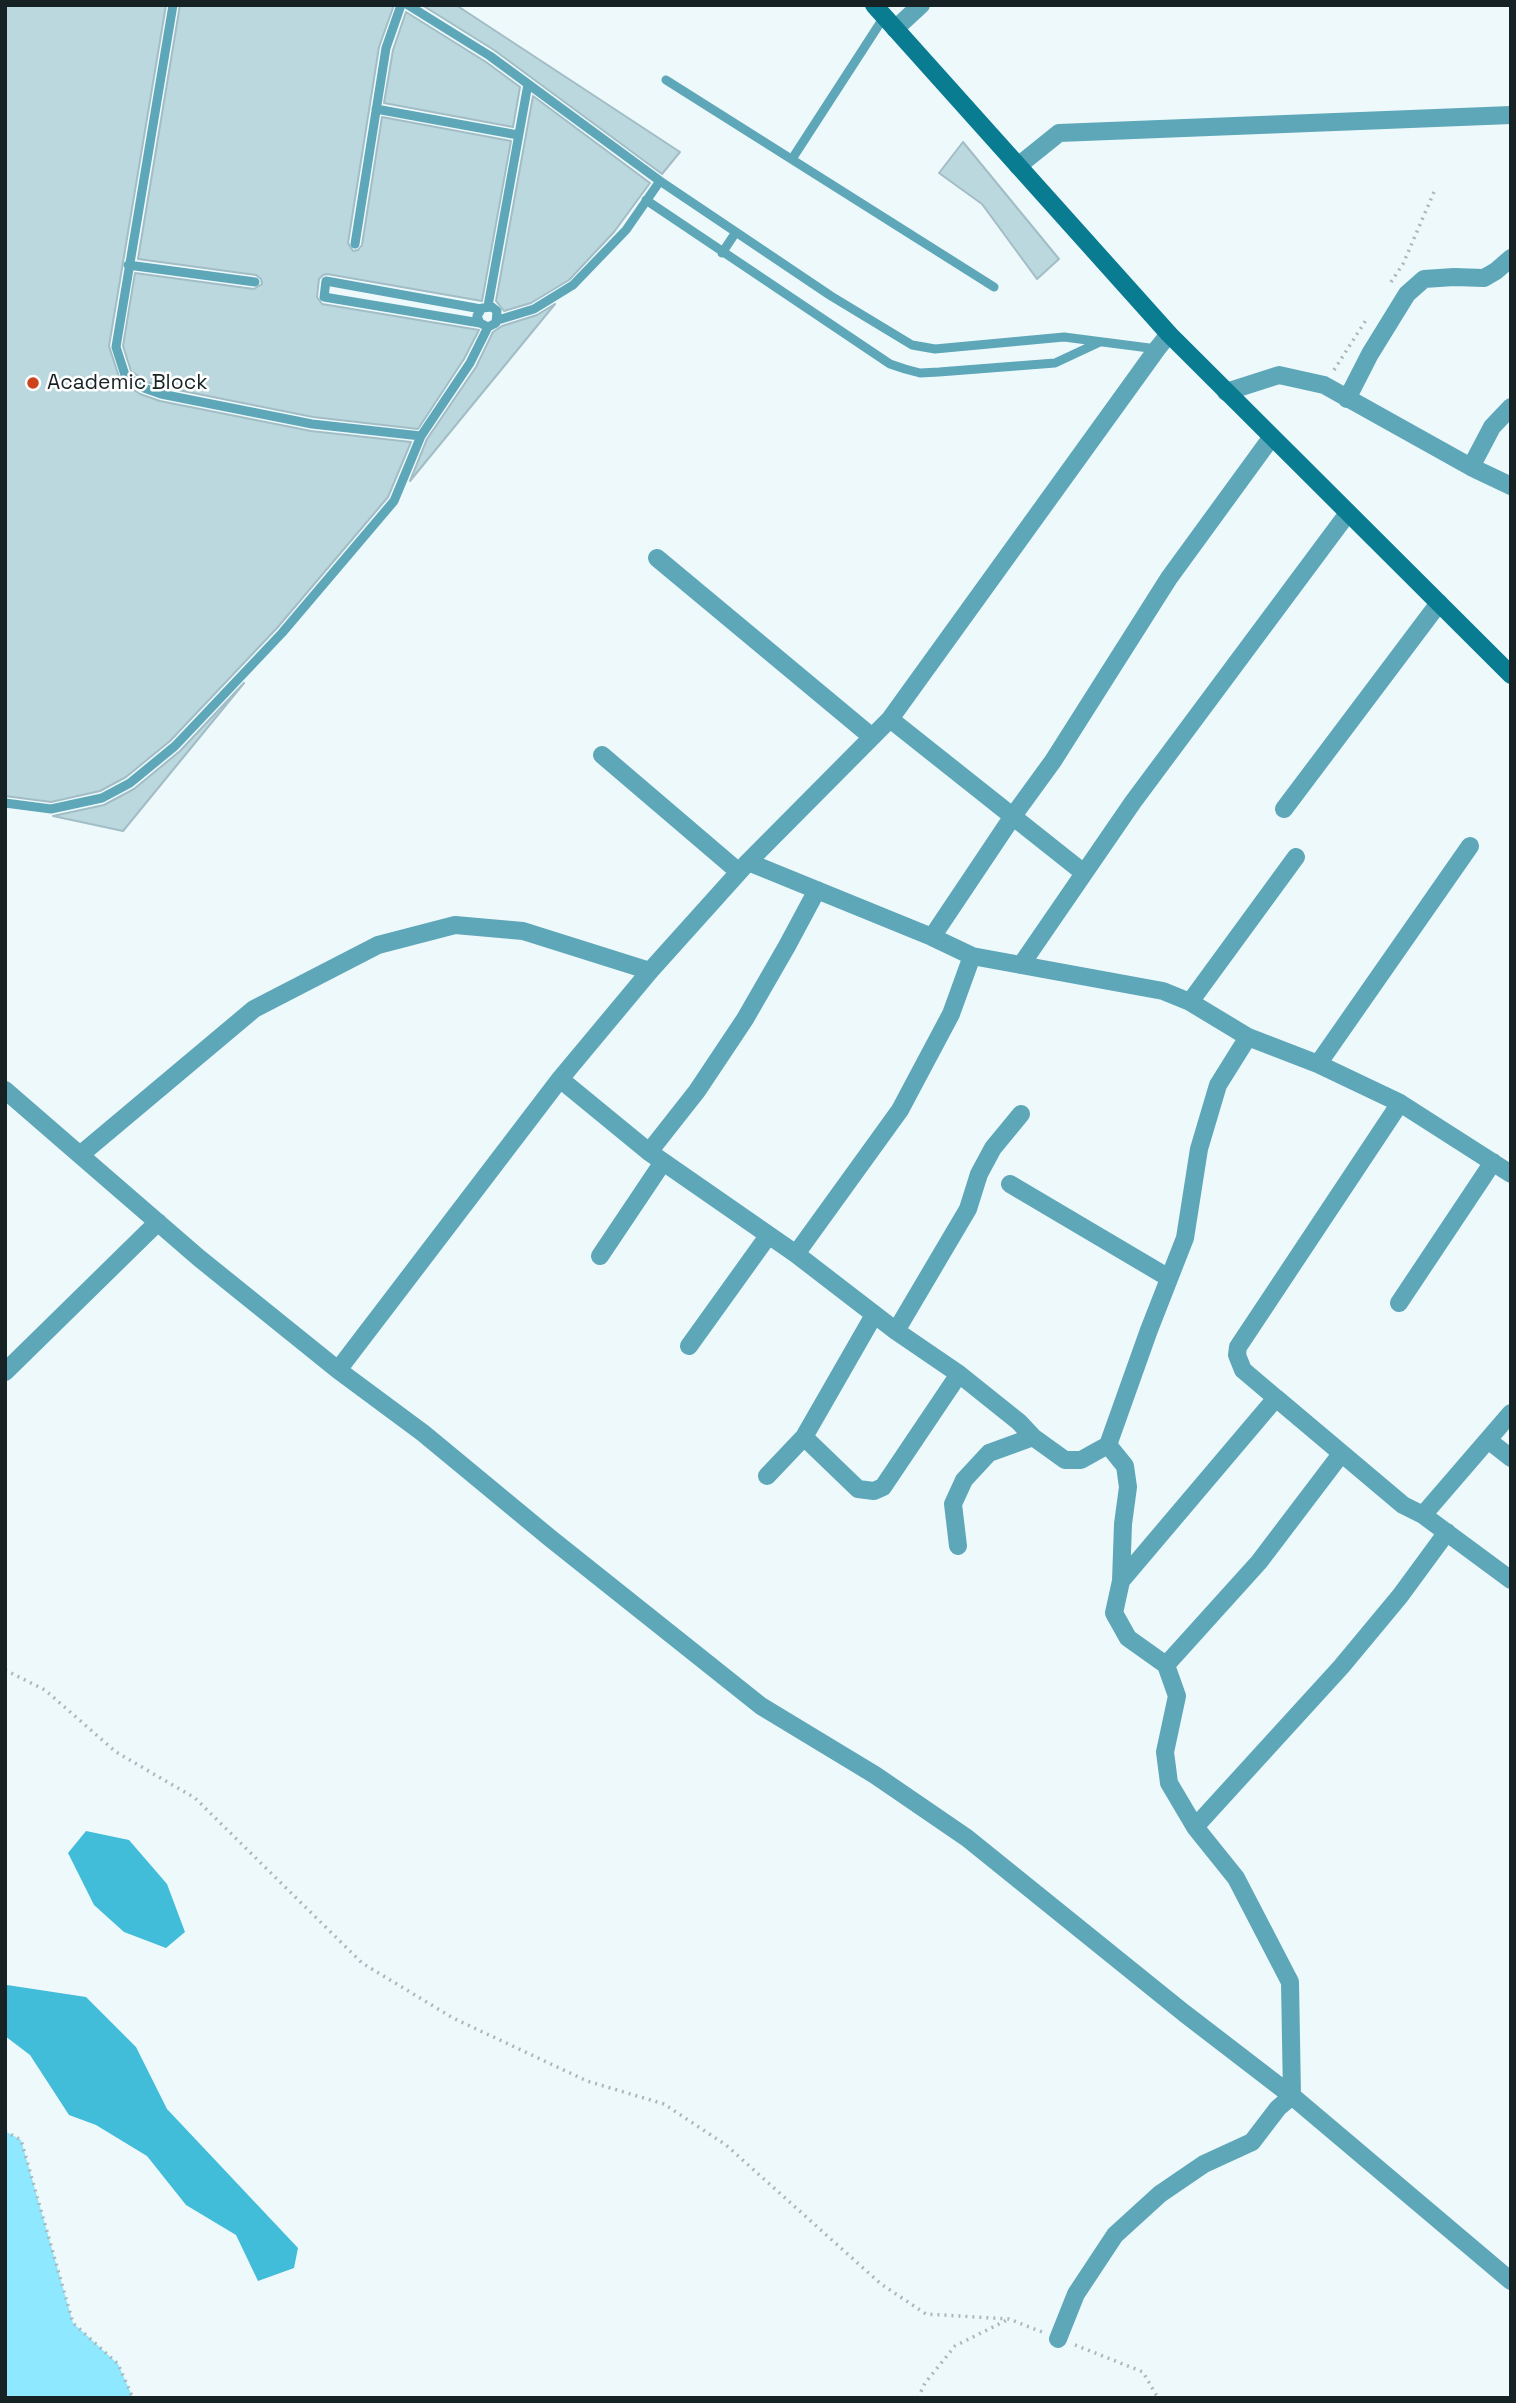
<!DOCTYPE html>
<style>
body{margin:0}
#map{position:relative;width:1516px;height:2403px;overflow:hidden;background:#eef9fc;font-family:"Space Grotesk",sans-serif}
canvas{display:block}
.frame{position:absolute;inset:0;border:7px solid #172224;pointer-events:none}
</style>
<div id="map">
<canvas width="1516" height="2403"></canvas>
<div class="frame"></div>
</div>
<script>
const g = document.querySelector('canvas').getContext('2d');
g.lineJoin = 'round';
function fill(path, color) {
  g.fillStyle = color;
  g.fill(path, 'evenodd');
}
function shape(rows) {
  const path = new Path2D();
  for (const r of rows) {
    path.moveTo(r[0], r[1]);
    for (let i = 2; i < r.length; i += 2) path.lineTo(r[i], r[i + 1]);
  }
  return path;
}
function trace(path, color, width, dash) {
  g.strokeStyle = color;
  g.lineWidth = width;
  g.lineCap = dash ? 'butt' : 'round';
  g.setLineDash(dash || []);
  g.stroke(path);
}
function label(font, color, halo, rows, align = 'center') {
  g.font = font + ' "Space Grotesk",sans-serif';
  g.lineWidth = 5;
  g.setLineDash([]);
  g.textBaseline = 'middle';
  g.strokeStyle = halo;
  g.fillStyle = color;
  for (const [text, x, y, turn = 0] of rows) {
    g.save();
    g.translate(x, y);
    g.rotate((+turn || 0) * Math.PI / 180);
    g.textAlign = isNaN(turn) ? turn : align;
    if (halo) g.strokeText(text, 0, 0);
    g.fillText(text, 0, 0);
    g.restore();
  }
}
fill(shape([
 [5,2131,21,2140,73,2323,118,2364,133,2398,5,2398]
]), '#8ee8ff');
fill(shape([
 [86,1831,129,1840,167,1884,185,1932,166,1948,124,1932,94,1905,68,1853],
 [5,1982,7,1985,86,1997,136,2047,167,2109,298,2248,294,2268,258,2281,236,2235,186,2205,147,2156,96,2125,69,2115,30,2055,5,2036]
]), '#42bdd9');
const building = shape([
 [5,5,166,5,109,346,120,380,140,394,160,401,311,431,411,442,388,497,277,628,170,741,126,777,100,791,51,802,5,796,5,5],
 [180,5,394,5,379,47,348,243,353,251,358,250,362,245,382,117,511,141,482,301,327,274,323,275,319,279,317,297,322,304,479,330,464,359,418,429,313,417,163,387,147,382,131,371,123,346,135,273,254,289,262,284,261,279,256,275,138,259,180,5],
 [422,5,456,5,680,152,662,174,494,50,422,5],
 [406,12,486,62,520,87,513,127,384,103,393,50,406,12],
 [533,96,650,183,614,232,569,280,531,303,504,311,496,301,533,96],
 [963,142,1059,259,1037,279,982,204,939,173,963,142],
 [555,304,410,481,427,439,476,367,493,332,502,326,537,315,555,304],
 [244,683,123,831,53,816,104,805,134,789,180,751,244,683]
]);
fill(building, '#bcd8df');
trace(building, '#a2bdc5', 2);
trace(shape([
 [1391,282,1403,264,1434,192],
 [1334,370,1368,317],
 [5,1670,45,1690,116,1752,195,1798,362,1963,453,2018,587,2081,664,2104,726,2145,881,2284,926,2314,1009,2319,1042,2332],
 [5,2131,21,2140,73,2323,118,2364,133,2398],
 [1075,2345,1143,2372,1158,2398],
 [918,2398,925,2383,955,2346,1007,2320]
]), '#acb7b9', 3.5, [2, 5]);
trace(shape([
 [173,5,116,347,125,375,144,388,161,394,312,424,421,436],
 [408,5,490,56,660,181,831,296,912,345,935,349,1064,337,1157,349],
 [666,80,994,287],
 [376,109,518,135],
 [792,159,884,17],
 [646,200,890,364,905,369,920,373,939,372,1055,363,1100,342],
 [355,244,386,48,401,5],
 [722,253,736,232],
 [128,265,255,282],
 [488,306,528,84],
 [498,320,534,309,573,285,626,230,660,181],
 [480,323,477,316,482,308,492,307,497,311,496,323,488,327,480,323,324,297,326,281,481,309],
 [5,803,51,809,102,798,130,783,175,746,282,633,394,501,421,436,470,363,488,327]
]), '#5ea7b9', 9);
trace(shape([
 [895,29,921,5],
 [1018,166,1059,133,1511,115],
 [1226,392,1279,375,1324,385,1471,467,1511,486],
 [1347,399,1370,354,1407,294,1424,279,1454,277,1484,278,1496,271,1511,258],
 [1471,467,1492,427,1511,407],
 [657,558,872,737],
 [890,719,1084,873],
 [602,755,739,872],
 [1284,809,1439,603],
 [748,862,932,937,972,956,1163,991,1190,1002,1248,1037,1318,1064,1400,1103,1511,1174],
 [932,937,1013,816,1053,761,1169,578,1271,438],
 [1021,965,1133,802,1348,513],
 [1190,1002,1296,857],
 [1248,1037,1218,1085,1199,1149,1185,1238,1149,1330,1108,1445,1125,1466,1128,1487,1123,1524,1121,1581,1114,1613,1128,1638,1166,1665,1177,1696,1165,1752,1169,1783,1195,1827,1236,1878,1290,1982,1292,2096,1511,2281],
 [1318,1064,1470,846],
 [560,1079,649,1152,796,1254,896,1331,959,1374,1019,1422,1033,1437,1065,1460,1081,1460,1108,1445],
 [5,1090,80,1155,254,1009,378,945,455,925,523,931,650,971],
 [649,1152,697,1091,745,1019,787,946,817,890],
 [80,1155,199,1258,338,1370,423,1433,550,1538,761,1706,875,1775,967,1838,1184,2013,1292,2096,1278,2108,1252,2142,1204,2164,1160,2194,1115,2235,1076,2294,1058,2339],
 [1010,1184,1169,1278],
 [796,1254,900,1110,951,1014,972,956],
 [600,1256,663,1162],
 [1399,1303,1493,1162],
 [896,1331,968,1209,979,1174,993,1148,1021,1114],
 [689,1346,768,1236],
 [338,1370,560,1079,650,971,748,862,890,719,1157,349,1169,334],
 [5,1372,158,1222],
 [1276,1398,1243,1370,1237,1355,1238,1347,1400,1103],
 [804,1437,858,1489,874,1491,883,1487,959,1374],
 [1488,1440,1511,1458],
 [767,1476,804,1437,874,1315],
 [1423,1515,1511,1580],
 [958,1546,953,1504,964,1480,989,1453,1033,1437],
 [1121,1581,1276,1398,1403,1505,1423,1515,1511,1413],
 [1166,1665,1259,1562,1341,1454],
 [1195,1827,1341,1667,1400,1596,1447,1532]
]), '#5ea7b9', 18);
trace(shape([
 [874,5,1169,334,1511,675]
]), '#097c91', 18);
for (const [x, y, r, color] of [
 [33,383,7,"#cc431c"]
]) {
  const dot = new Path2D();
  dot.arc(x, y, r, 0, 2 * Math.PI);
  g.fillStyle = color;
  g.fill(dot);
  trace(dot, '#fff', 2.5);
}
label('21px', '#172224', '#fff', [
 ["Academic Block",47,383]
], 'left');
</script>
